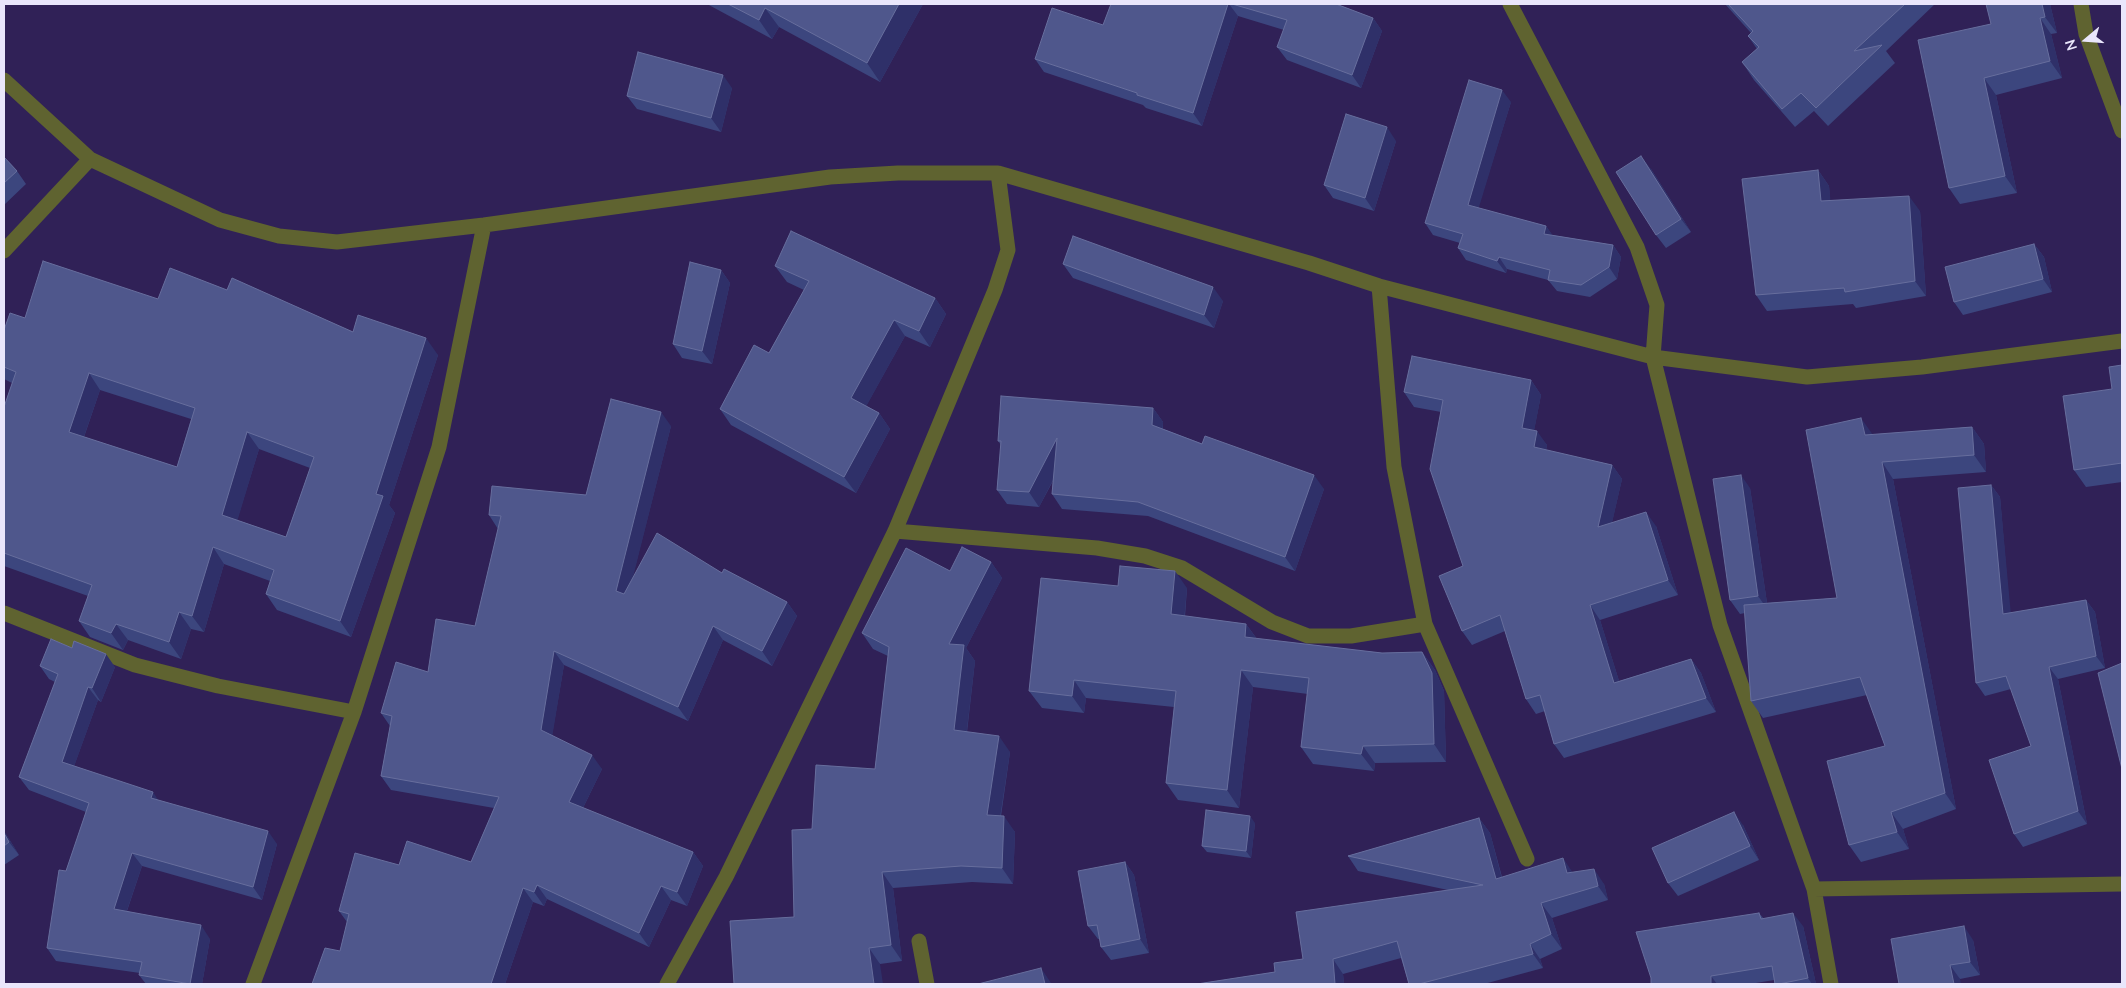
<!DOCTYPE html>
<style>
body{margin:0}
#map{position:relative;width:2126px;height:988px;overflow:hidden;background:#302157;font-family:"Nunito Sans",sans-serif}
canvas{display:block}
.frame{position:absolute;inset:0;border:5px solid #e9e6fb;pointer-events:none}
.north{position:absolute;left:2061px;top:15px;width:50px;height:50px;-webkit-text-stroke:4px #302157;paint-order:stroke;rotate:252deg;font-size:14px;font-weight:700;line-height:20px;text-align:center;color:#e9e6fb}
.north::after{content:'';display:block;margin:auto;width:18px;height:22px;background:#e9e6fb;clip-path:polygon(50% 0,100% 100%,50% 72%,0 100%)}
</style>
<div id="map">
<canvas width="2126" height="988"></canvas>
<div class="frame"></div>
<div class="north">N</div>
</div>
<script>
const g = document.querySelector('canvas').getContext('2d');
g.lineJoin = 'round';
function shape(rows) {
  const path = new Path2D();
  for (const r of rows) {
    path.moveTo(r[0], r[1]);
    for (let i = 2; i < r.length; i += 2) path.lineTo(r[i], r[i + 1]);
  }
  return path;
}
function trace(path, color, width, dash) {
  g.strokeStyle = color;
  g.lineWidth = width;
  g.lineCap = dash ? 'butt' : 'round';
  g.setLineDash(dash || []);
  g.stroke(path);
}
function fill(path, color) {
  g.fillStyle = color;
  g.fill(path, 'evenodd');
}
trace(shape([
 [1510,4,1637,247,1657,305,1653,357,1720,625,1814,889,1831,984],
 [2081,4,2086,34,2122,131],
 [4,80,90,159,220,220,279,236,337,242,484,225,830,177,898,173,998,173,1309,263,1379,286,1653,357,1807,377,1922,367,2122,341],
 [4,251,90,159],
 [1379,286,1394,467,1425,624,1527,859],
 [895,531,1097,548,1145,556,1182,568,1272,622,1308,636,1351,636,1425,624],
 [4,613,135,665,218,686,354,712],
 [1814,889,2122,884],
 [919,941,927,984],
 [253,984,354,712,439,447,484,225],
 [667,984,726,877,895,531,995,290,1008,250,998,173]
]), '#5f6330', 15);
fill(shape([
 [707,4,923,4,880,82,779,27,772,39],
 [1111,4,1336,4,1373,18,1382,31,1361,88,1287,60,1277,47,1284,30,1238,16,1202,126,1146,108,1143,105,1044,72,1035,59,1103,25],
 [1725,4,1935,4,1886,51,1895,63,1828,126,1814,111,1795,127,1754,80,1742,62,1757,49,1748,36,1751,33],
 [2050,4,2057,33,2051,34,2062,78,1996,95,2017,193,1960,204,1949,188,1991,24],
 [732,88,721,132,637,109,627,96],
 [1511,102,1478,208,1546,226,1552,235,1613,245,1621,257,1617,279,1590,297,1557,291,1548,280,1507,269,1506,273,1466,260,1458,248,1460,243,1433,235,1425,223],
 [1396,141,1374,211,1333,198,1324,185],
 [4,157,17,171,26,184,4,205],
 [1651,169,1691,232,1666,248,1656,235],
 [1818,170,1829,186,1830,200,1920,211,1926,296,1856,308,1853,304,1767,311,1756,295],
 [2034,244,2044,257,2052,292,1963,315,1954,302],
 [1063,264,1223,301,1214,328,1073,278],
 [775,266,935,298,946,314,930,347,905,336,866,406,879,413,890,429,856,493,731,425,720,409,769,353,804,290,787,282],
 [721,270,730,283,712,364,682,358,673,344],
 [227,290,353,332,438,355,389,505,395,513,351,637,277,610,266,594,270,581,224,564,204,632,191,629,181,659,128,640,123,650,90,637,79,621,88,596,4,566,4,407,12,383,4,379,4,330,25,318],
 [100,390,191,419,177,467,84,437],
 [259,449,310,468,286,537,237,520],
 [2122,365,2122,482,2086,487,2074,470,2112,389],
 [1531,380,1541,395,1534,430,1547,445,1546,450,1612,465,1622,479,1612,522,1656,526,1678,595,1600,620,1619,681,1691,659,1701,673,1716,712,1564,758,1554,744,1545,711,1536,714,1526,699,1505,631,1472,645,1462,631,1463,566,1441,412,1414,407,1404,392],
 [1153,408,1163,422,1163,429,1324,489,1295,571,1148,516,1062,509,1052,494,1053,481,1039,507,1007,504,997,490,1001,445,998,441],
 [671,426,632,579,722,573,787,602,797,616,772,666,723,640,688,721,564,665,552,735,602,769,583,808,693,852,703,866,687,906,671,900,649,947,547,899,544,906,533,902,505,984,312,984,340,951,347,922,339,911,399,865,471,862,494,808,391,790,381,776,390,726,381,713,428,672,475,626,498,529,489,515,586,495],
 [1972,427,1984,444,1986,472,1893,479,1956,809,1903,829,1909,849,1861,862,1849,845,1885,746,1867,695,1763,718,1751,701,1745,613,1740,614,1730,600,1750,488,1767,603,1837,598,1873,435],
 [1991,485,2000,497,2010,613,2086,600,2095,612,2105,668,2058,679,2087,824,2023,847,2014,834,2031,746,2011,689,1985,696,1976,683],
 [991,562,1002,578,966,648,975,661,967,732,1010,752,1001,816,1015,832,1013,884,972,882,893,888,902,961,880,964,794,917,812,829,875,769,888,656,873,649,862,633,950,571],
 [1118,586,1187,588,1185,616,1246,624,1257,639,1382,653,1422,652,1435,670,1444,691,1446,762,1375,763,1374,771,1313,764,1301,747,1308,694,1253,687,1239,808,1178,800,1166,783,1174,707,1086,698,1084,713,1042,708,1029,691],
 [40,666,115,667,101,702,98,700,74,766,158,800,277,844,262,900,142,866,127,911,210,939,202,984,146,984,139,975,140,973,56,961,47,948,66,871,86,812,29,790,19,777,55,682,49,679],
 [1479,818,1490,833,1502,877,1572,872,1604,884,1608,900,1552,918,1562,949,1540,959,1543,968,1484,984,1409,984,1401,958,1343,974,1344,984,1197,984,1275,972,1303,959,1448,890,1358,871,1348,856],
 [1255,823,1251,858,1207,852,1202,846],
 [1743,825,1759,860,1678,896,1668,883],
 [4,831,19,855,4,865],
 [1125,862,1134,875,1149,953,1111,960,1101,947,1100,939,1098,939,1088,926],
 [1759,913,1764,919,1803,926,1816,984,1775,984,1774,980,1750,984,1651,984],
 [1891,939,1973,940,1980,975,1960,979]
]), '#3c467e');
fill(shape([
 [899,4,923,4,880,82,867,63],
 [1228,4,1229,4,1238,16,1202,126,1193,113],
 [2042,4,2050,4,2057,33,2045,17],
 [765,8,779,27,772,39,759,20],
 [1373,18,1382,31,1361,88,1352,75],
 [2040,18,2051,34,2062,78,2050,61],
 [723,75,732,88,721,132,711,118],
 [1984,78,1996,95,2017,193,2005,176],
 [1502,90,1511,102,1476,217,1468,205],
 [1387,127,1396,141,1374,211,1365,198],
 [1641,156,1651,169,1691,232,1681,219],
 [1818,170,1829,186,1832,216,1821,201],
 [1909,196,1920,211,1926,296,1915,281],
 [1546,226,1554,237,1544,234],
 [2034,244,2044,257,2052,292,2043,279],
 [1613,245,1621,257,1617,279,1609,267],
 [1499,257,1507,269,1506,273,1497,261],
 [721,270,730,283,712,364,702,351],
 [1213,287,1223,301,1214,328,1204,315],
 [935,298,946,314,930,347,919,331],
 [894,320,905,336,862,414,851,398],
 [426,338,438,355,389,505,395,513,351,637,340,621,376,494],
 [89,373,100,390,80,448,69,432],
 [1531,380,1541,395,1532,442,1522,428],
 [1153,408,1163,422,1162,440,1152,425],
 [661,412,671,426,626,605,616,591],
 [879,413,890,429,856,493,844,477],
 [1861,418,1873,435,1865,435],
 [1972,427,1984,444,1986,472,1974,455],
 [1537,431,1547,445,1544,461,1534,447],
 [247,432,259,449,234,532,222,515],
 [1057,438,1067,453,1039,507,1029,492],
 [1882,462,1893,479,1956,809,1945,793],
 [1612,465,1622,479,1608,541,1598,527],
 [1314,475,1324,489,1295,571,1285,557],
 [1741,475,1750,488,1768,610,1758,596],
 [1991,485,2000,497,2012,626,2003,614],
 [1646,512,1656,526,1678,595,1668,580],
 [213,547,224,564,204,632,192,616],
 [991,562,1002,578,966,648,975,661,965,746,954,730,949,644],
 [1175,571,1187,588,1183,632,1171,614],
 [2086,600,2095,612,2105,668,2096,656],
 [787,602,797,616,772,666,762,651],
 [1590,605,1600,620,1624,697,1614,683],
 [179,612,191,629,181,659,169,642],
 [116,624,128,640,123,650,111,633],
 [1246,624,1259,642,1245,637],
 [713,626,723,640,688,721,678,707],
 [554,651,564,665,551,744,541,730],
 [1422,652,1435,670,1444,691,1446,762,1434,744],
 [106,654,115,667,101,702,92,688],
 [1691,659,1701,673,1716,712,1706,698],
 [2049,667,2058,679,2087,824,2078,811],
 [1241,670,1253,687,1239,808,1227,790],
 [1074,680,1086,698,1084,713,1072,696],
 [88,687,98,700,71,775,62,762],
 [999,736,1010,752,998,831,987,815],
 [1363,746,1375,763,1374,771,1361,754],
 [592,755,602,769,579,816,569,802],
 [153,792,162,806,151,798],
 [1734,812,1743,825,1759,860,1750,846],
 [1891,812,1903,829,1909,849,1897,832],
 [1004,816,1015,832,1013,884,1002,868],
 [1250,816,1255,823,1251,858,1246,851],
 [1479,818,1490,833,1506,894,1496,879],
 [4,831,19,855,9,842,4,833],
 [268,831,277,844,262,900,253,887],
 [693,852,703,866,687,906,677,892],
 [132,853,142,866,123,922,114,909],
 [1563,858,1573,873,1567,873],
 [1125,862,1134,875,1149,953,1140,939],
 [1594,869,1604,884,1608,900,1598,886],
 [882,872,893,888,902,961,891,945],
 [537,885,547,899,544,906,534,892],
 [661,886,671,900,649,947,639,933],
 [523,888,533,902,505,984,491,984],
 [1541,903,1552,918,1562,949,1551,934],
 [1793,913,1803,926,1816,984,1812,984,1808,978],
 [201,925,210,939,202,984,190,984],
 [1964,926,1973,940,1980,975,1970,962],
 [1530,944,1540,959,1543,968,1533,954],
 [869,948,880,964,883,984,874,984],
 [1333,959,1343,974,1344,984,1335,984],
 [1950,965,1960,979,1961,984,1954,984],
 [1041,968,1051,983,1052,984,1045,984],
 [1711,976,1717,984,1711,984]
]), '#2f3069');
const building = shape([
 [728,4,899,4,867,63,765,8,759,20,728,4],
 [1111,4,1228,4,1193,113,1137,95,1137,93,1035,59,1052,8,1103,25,1111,4],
 [1232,4,1336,4,1373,18,1352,75,1277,47,1287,20,1232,4],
 [1728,4,1905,4,1854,51,1882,45,1816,108,1801,93,1782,109,1742,62,1759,47,1748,36,1753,31,1728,4],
 [1986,4,2042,4,2045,17,2040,18,2050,61,1984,78,2005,176,1949,188,1918,40,1991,24,1986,4],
 [638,52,723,75,711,118,627,96,638,52],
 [1469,80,1502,90,1468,205,1546,226,1544,234,1613,245,1609,267,1581,285,1548,280,1550,270,1499,257,1497,261,1458,248,1463,234,1425,223,1469,80],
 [1346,114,1387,127,1365,198,1324,185,1346,114],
 [1641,156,1681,219,1656,235,1616,172,1641,156],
 [4,157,17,171,4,183,4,157],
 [1818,170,1821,201,1909,196,1915,281,1845,292,1844,288,1756,295,1742,179,1818,170],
 [791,231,935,298,919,331,894,320,851,398,879,413,844,477,720,409,754,345,769,353,809,281,775,266,791,231],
 [1073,236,1213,287,1204,315,1063,264,1073,236],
 [2034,244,2043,279,1954,302,1945,267,2034,244],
 [43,261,158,299,170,268,227,290,232,278,353,332,358,315,426,338,376,494,383,496,340,621,266,594,274,570,213,547,192,616,179,612,169,642,116,624,111,633,79,621,92,585,4,553,4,407,16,372,4,367,4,330,10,313,25,318,43,261],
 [89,373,195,408,177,467,69,432,89,373],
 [247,432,314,457,286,537,222,515,247,432],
 [690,262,721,270,702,351,673,344,690,262],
 [1412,356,1531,380,1522,428,1537,431,1534,447,1612,465,1598,527,1646,512,1668,580,1590,605,1614,683,1691,659,1706,698,1554,744,1540,695,1526,699,1500,615,1462,631,1439,576,1463,566,1430,469,1443,400,1404,392,1412,356],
 [2122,365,2122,463,2074,470,2063,396,2112,389,2109,367,2122,365],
 [1001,396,1153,408,1152,425,1202,444,1205,436,1314,475,1285,557,1138,502,1052,494,1057,438,1029,492,997,490,1001,441,998,441,1001,396],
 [611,399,661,412,616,591,624,594,657,533,722,573,724,569,787,602,762,651,713,626,678,707,554,651,541,730,592,755,569,802,693,852,677,892,661,886,639,933,537,885,534,892,523,888,491,984,312,984,325,948,340,951,349,914,339,911,355,853,399,865,407,841,471,862,499,797,381,776,392,716,381,713,396,662,428,672,436,619,475,626,501,516,489,515,492,486,586,495,611,399],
 [1861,418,1865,435,1972,427,1974,455,1882,462,1945,793,1891,812,1897,832,1849,845,1827,761,1885,746,1860,677,1751,701,1744,605,1837,598,1806,430,1861,418],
 [1741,475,1758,596,1730,600,1713,479,1741,475],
 [1991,485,2003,614,2086,600,2096,656,2049,667,2078,811,2014,834,1989,760,2031,746,2006,676,1976,683,1958,488,1991,485],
 [962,547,991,562,949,644,964,645,954,730,999,736,987,815,1004,816,1002,868,961,866,882,872,891,945,869,948,874,984,734,984,730,921,794,917,792,830,812,829,816,765,875,769,889,647,862,633,906,548,950,571,962,547],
 [1120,566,1175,571,1171,614,1246,624,1245,637,1382,653,1422,652,1432,673,1434,744,1363,746,1361,754,1301,747,1309,678,1241,670,1227,790,1166,783,1176,691,1074,680,1072,696,1029,691,1041,578,1118,586,1120,566],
 [51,639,72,648,74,641,106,654,92,688,88,687,62,762,153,792,151,798,268,831,253,887,132,853,114,909,201,925,190,984,139,975,142,962,47,948,59,870,66,871,89,803,19,777,58,674,40,666,51,639],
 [2122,663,2122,769,2098,673,2122,663],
 [1206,810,1250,816,1246,851,1202,846,1206,810],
 [1734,812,1750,846,1668,883,1652,848,1734,812],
 [1479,818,1496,879,1563,858,1567,873,1594,869,1598,886,1541,903,1551,934,1530,944,1533,954,1419,984,1409,984,1397,941,1333,959,1335,984,1197,984,1275,972,1274,963,1303,959,1296,912,1483,885,1348,856,1479,818],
 [4,833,9,842,4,846,4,833],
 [1125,862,1140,939,1101,947,1097,925,1088,926,1078,871,1125,862],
 [1759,913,1761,919,1793,913,1808,978,1779,984,1775,984,1772,966,1711,976,1711,984,1651,984,1651,978,1636,932,1759,913],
 [1964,926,1970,962,1950,965,1954,984,1899,984,1891,939,1964,926],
 [1041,968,1045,984,978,984,1041,968]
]);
fill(building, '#4f578c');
trace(building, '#676e9d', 1);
</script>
